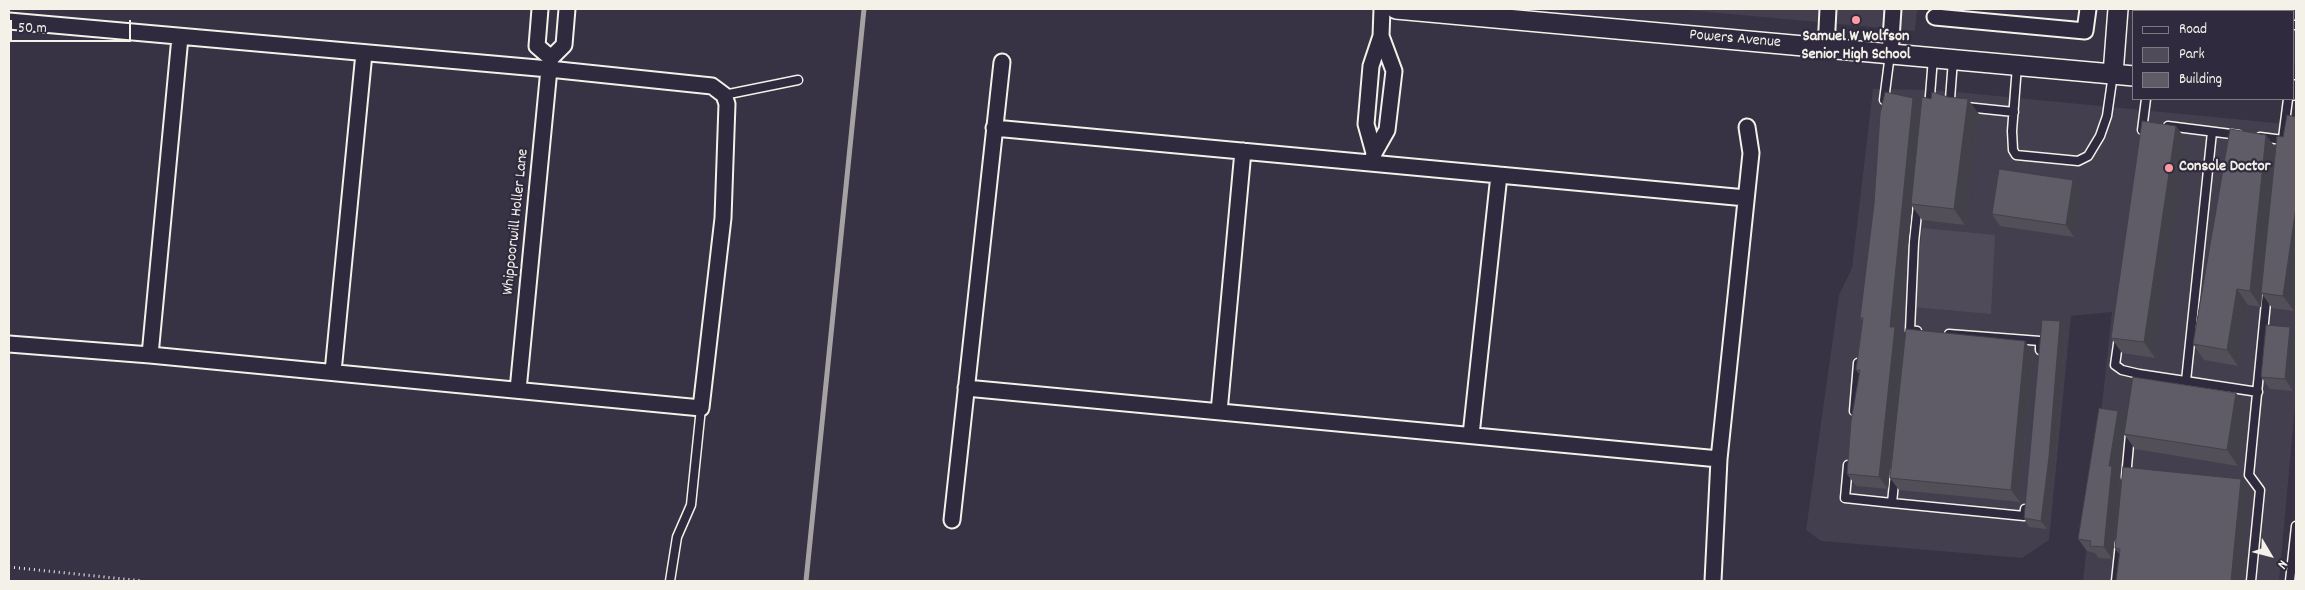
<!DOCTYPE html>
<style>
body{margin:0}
#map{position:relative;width:2305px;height:590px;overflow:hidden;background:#373244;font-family:Dekko,sans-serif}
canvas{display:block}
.frame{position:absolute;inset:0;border:10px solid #f4f1e8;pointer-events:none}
.legend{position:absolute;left:2132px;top:10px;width:162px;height:90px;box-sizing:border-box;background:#2f2a3d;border:1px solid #7e7a81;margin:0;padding:6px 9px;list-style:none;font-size:15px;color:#f4f1e8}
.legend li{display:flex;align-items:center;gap:10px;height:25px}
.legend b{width:25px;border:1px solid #7e7a81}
.north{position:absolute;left:2245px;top:530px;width:50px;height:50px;-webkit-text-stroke:4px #2f2a3d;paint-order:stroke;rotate:127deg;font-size:14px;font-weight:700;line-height:20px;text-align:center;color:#f4f1e8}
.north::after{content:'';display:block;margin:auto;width:18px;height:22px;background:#f4f1e8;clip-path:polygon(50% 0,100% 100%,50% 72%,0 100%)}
.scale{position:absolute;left:10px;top:20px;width:121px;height:22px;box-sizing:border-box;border:2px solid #f4f1e8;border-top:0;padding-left:6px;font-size:15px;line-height:18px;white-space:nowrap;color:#f4f1e8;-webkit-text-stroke:4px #2f2a3d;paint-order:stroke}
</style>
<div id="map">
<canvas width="2305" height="590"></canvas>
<div class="frame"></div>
<ul class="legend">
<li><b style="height:6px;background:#2f2a3d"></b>Road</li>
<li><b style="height:14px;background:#504b59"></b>Park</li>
<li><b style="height:14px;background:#5f5c67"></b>Building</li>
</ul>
<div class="north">N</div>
<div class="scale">50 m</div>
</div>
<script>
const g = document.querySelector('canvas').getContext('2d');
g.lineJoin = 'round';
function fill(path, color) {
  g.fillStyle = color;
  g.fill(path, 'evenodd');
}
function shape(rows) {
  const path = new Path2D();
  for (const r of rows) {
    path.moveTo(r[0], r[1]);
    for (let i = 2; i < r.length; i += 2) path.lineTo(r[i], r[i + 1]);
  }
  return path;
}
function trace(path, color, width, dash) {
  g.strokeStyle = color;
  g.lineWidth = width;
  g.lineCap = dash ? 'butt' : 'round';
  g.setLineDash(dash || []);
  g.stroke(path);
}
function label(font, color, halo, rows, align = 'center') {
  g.font = font + ' Dekko,sans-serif';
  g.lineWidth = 4.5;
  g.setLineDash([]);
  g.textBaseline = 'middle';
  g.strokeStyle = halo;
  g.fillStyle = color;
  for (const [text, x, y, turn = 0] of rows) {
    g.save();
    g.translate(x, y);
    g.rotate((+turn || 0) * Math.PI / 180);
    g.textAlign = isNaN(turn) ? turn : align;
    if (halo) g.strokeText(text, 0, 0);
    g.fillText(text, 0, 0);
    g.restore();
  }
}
fill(shape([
 [1676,9,1917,9,1915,31],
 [2140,9,2296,9,2296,65,2294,65,2294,11,2140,11],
 [1873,89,1936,90,2296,125,2296,395,2279,581,2083,581,2112,312,2071,316,2049,540,2022,558,1821,541,1806,530,1839,295,1852,268]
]), '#433f4e');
fill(shape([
 [1922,228,1995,235,1991,314,1914,307]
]), '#504b59');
trace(shape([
 [806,581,864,9]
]), '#a6a2a4', 5);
const service = shape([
 [2169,9,2172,11],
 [2212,9,2224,11],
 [2256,11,2257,9],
 [2294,25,2296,25],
 [1953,60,1950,99,1955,105],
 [2017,66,2012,131,2013,150,2016,155,2078,161,2088,156,2100,136,2107,116,2113,74],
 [724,95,798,80],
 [1884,100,1890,54],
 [1966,107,2014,112],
 [1929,108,1933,58],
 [2168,126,2239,135],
 [2142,130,2146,99],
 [2260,137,2283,140],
 [2282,146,2288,99],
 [1917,331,1910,330,1914,242,1918,204],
 [1949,334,2040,341,2040,350],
 [2119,337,2115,365,2122,370,2139,374,2137,388],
 [2139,374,2258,392],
 [2186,381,2212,132],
 [1854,411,1858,363],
 [1848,465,1845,498,1892,503],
 [1895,473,1892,503,2024,516,2025,509],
 [2126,477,2130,434],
 [670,581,677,537,691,505,701,408],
 [2116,581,2120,543],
 [2251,581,2260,490,2249,475,2267,292],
 [2290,581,2296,526]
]);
const minor = shape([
 [540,9,537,46,551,58],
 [1935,17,2085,31,2088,9],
 [9,21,549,69,712,86,724,95,727,104,723,218,701,408,150,355],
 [1826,48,1828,9],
 [1890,54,1893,9],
 [994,128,1746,198],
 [1374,153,1366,124,1371,66,1381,36,1382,9],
 [1373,159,1374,153,1387,130,1394,71,1381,36],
 [9,344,150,355,180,37],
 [333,372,364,53],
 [966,388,1719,459],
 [518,390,549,69,551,58,564,45,567,9],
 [1219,412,1243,151],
 [1471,435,1499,175],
 [952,520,1002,62],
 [1713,581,1719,459,1751,153,1747,127]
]);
const tertiary = shape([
 [1396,9,2134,76],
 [2113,74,2118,9],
 [2294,90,2296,90]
]);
trace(service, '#f4f1e8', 11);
trace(minor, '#f4f1e8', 19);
trace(tertiary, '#f4f1e8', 22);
trace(shape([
 [9,567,143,581]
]), '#f4f1e8', 3, [1, 4]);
trace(service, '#2f2a3d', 8);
trace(minor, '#2f2a3d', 15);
trace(tertiary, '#2f2a3d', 19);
fill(shape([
 [1921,108,1979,114,1965,225,1922,220,1912,206,1899,333,1903,340,1888,489,1856,486,1847,474,1860,375,1856,370,1862,321,1860,318],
 [2176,126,2187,142,2155,358,2122,353,2111,338],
 [2266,135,2276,149,2294,311,2272,308,2262,294,2261,307,2248,305,2238,366,2204,360,2193,344],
 [2073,180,2082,192,2074,237,2000,226,1992,214],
 [2060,321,2066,329,2055,466,2047,529,2029,527,2024,518],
 [2266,325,2293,391,2270,389,2261,377],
 [2033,354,2020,502,1899,490,1890,478],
 [2247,409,2238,466,2135,449,2124,434,2118,475,2120,479,2112,559,2099,558,2095,553,2087,551,2078,539,2118,411,2125,422],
 [2249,491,2119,554,2115,548]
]), '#524f59');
fill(shape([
 [1913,98,1922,110,1911,204,1912,206,1899,333,1903,340,1888,489,1879,477,1890,327],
 [1968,99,1979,114,1965,225,1954,209],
 [2176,126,2187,142,2155,358,2144,342],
 [2266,135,2277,150,2261,293,2262,294,2261,307,2250,291],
 [2073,180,2082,192,2074,237,2066,225],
 [2296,207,2296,297,2294,311,2283,296],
 [2237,289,2248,305,2238,366,2227,350],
 [2060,321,2066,329,2055,466,2047,529,2041,521],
 [2290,327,2296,337,2296,359,2293,391,2285,379],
 [2025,341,2033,354,2020,502,2011,490],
 [2236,393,2247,409,2238,466,2227,450],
 [2118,411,2126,423,2118,475,2120,479,2112,559,2104,547,2109,466],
 [2241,479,2249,491,2241,581,2231,581]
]), '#424048');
const building = shape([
 [1885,92,1913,98,1890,327,1895,327,1879,477,1847,474,1851,421,1860,370,1856,370,1863,318,1860,318,1874,204,1880,114,1885,92],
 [1932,92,1948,97,1968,99,1954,209,1911,204,1922,97,1931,99,1932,92],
 [2287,115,2296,117,2296,207,2283,296,2261,293,2277,136,2283,137,2287,115],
 [2142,121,2176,126,2144,342,2111,338,2142,121],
 [2230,129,2266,135,2250,291,2237,289,2227,350,2193,344,2230,129],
 [1999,169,2073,180,2066,225,1992,214,1999,169],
 [2042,320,2060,321,2049,457,2041,521,2024,518,2042,320],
 [2266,325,2290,327,2285,379,2261,377,2266,325],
 [1906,329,2025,341,2011,490,1890,478,1906,329],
 [2133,377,2236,393,2227,450,2124,434,2133,377],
 [2099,408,2118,411,2109,466,2112,466,2104,547,2090,546,2091,541,2078,539,2099,408],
 [2123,467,2241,479,2231,581,2116,581,2120,549,2115,548,2123,467]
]);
fill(building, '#5f5c67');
trace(building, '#424048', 1);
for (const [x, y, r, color] of [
 [1856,20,5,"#ff9aa2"],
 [2169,168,5,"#ff9aa2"]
]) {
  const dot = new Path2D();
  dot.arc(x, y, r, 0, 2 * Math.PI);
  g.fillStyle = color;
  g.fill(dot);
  trace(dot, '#2f2a3d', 2);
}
label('bold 16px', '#f4f1e8', '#2f2a3d', [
 ["Samuel W Wolfson",1856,38],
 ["Senior High School",1856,56],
 ["Console Doctor",2179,168,"left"]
]);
label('16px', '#f4f1e8', '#2f2a3d', [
 ["Powers Avenue",1735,40,5],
 ["Whippoorwill Holler Lane",517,222,-84]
]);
</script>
